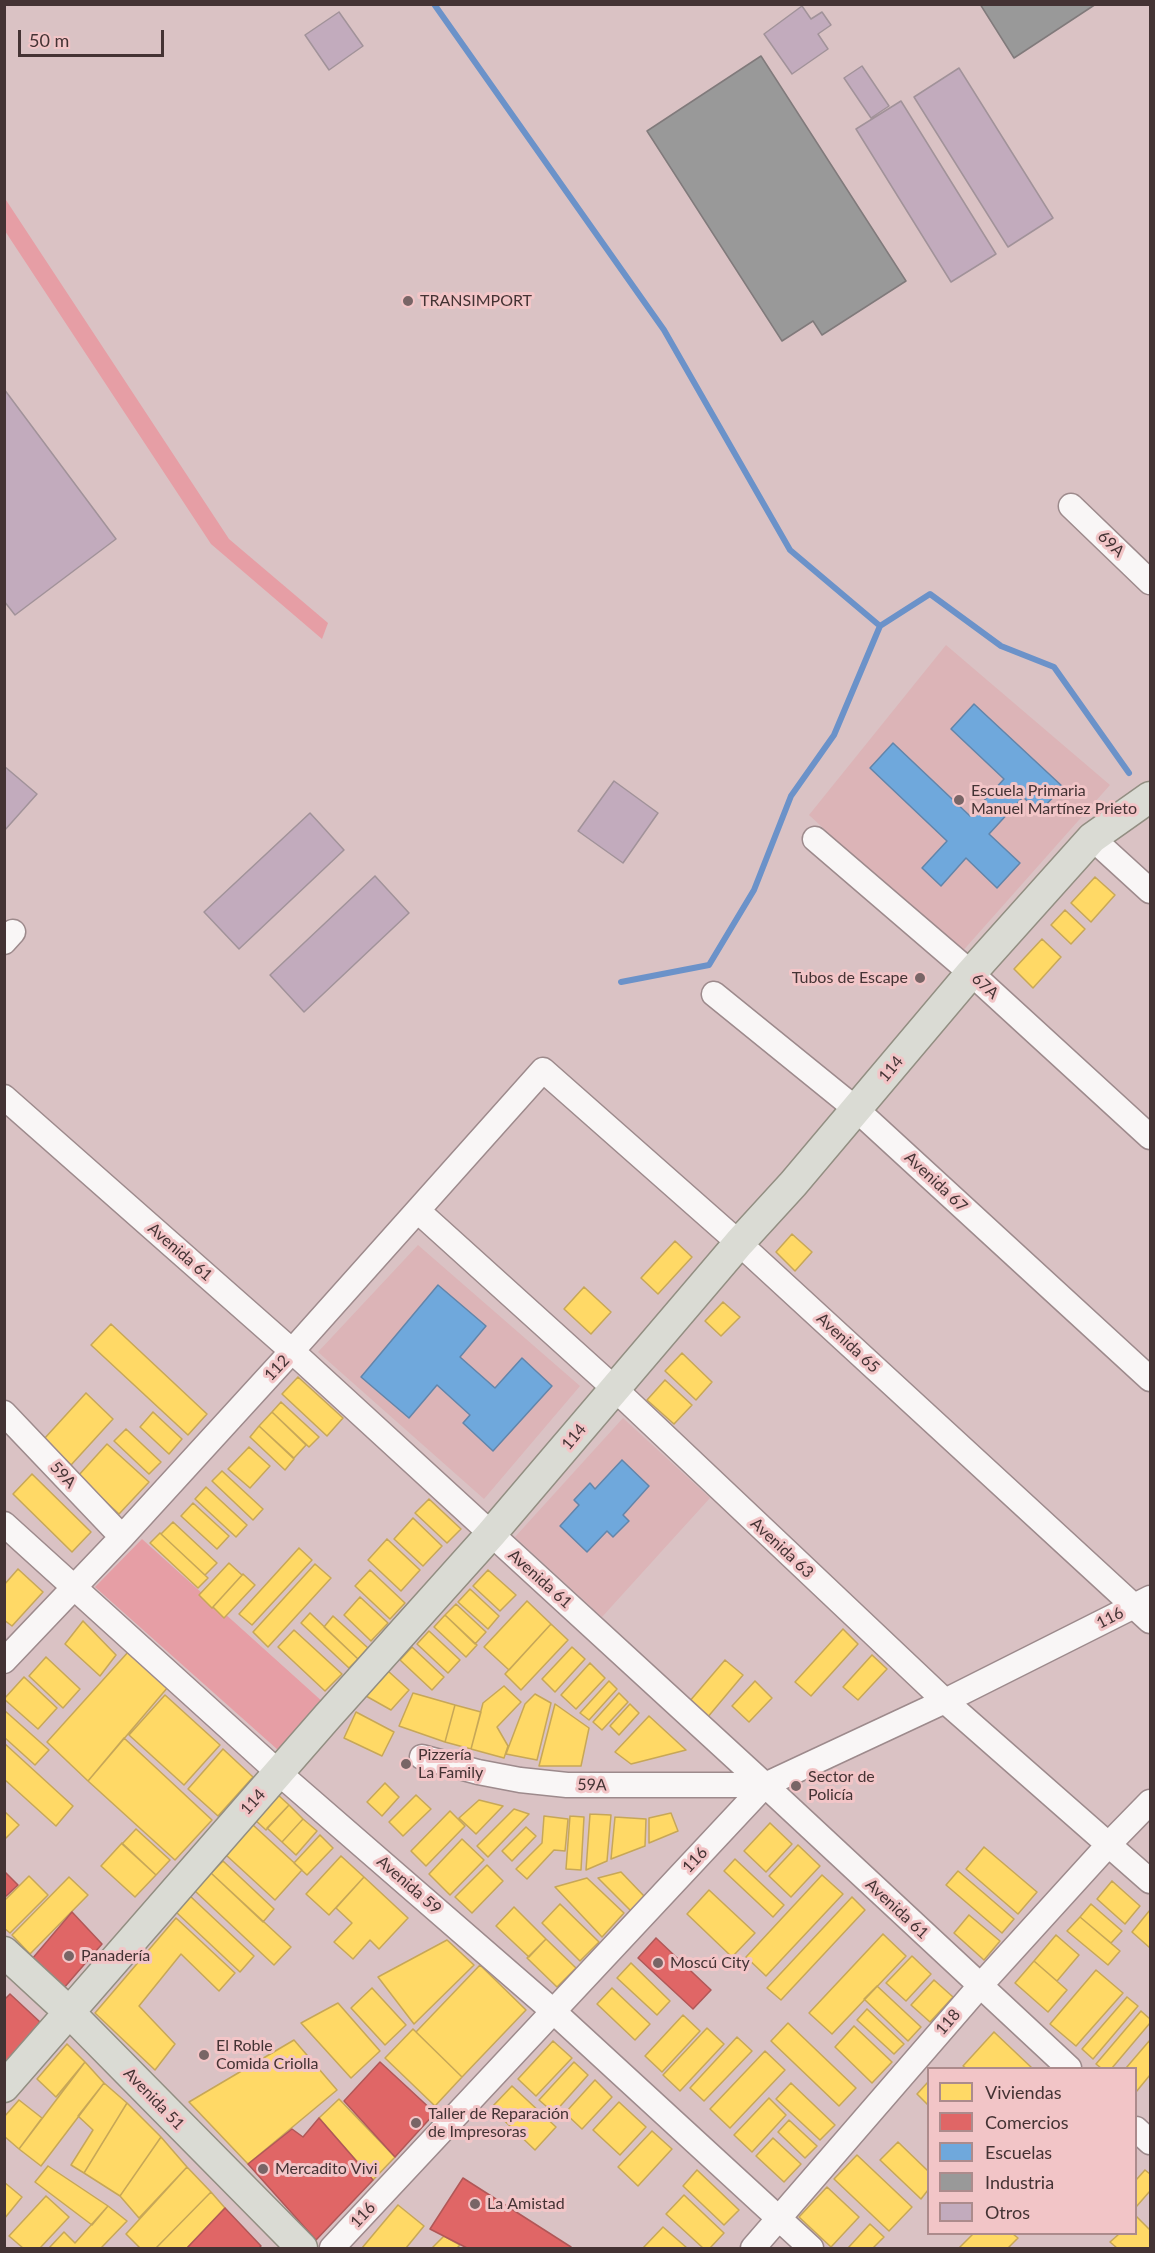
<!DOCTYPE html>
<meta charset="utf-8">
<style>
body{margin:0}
#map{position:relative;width:1155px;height:2253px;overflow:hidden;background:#dac2c4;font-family:Lato,sans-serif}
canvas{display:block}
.frame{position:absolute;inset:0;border:6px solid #443334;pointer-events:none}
.legend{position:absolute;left:927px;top:2067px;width:210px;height:168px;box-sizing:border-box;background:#f2c5c7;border:2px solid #ac8b8c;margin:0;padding:8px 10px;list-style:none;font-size:18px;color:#443334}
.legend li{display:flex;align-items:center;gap:12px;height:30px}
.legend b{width:30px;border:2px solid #ac8b8c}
.scale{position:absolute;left:18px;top:30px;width:146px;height:27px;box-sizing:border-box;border:3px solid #443334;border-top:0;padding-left:8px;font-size:18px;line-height:21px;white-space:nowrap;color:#443334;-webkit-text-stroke:4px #f2c5c7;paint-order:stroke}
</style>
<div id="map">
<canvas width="1155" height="2253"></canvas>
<div class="frame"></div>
<ul class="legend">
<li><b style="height:16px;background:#ffd966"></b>Viviendas</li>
<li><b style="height:16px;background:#e06666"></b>Comercios</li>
<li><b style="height:16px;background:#6fa8dc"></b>Escuelas</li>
<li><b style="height:16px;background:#999"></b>Industria</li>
<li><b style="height:16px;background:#c2abbd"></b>Otros</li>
</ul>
<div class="scale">50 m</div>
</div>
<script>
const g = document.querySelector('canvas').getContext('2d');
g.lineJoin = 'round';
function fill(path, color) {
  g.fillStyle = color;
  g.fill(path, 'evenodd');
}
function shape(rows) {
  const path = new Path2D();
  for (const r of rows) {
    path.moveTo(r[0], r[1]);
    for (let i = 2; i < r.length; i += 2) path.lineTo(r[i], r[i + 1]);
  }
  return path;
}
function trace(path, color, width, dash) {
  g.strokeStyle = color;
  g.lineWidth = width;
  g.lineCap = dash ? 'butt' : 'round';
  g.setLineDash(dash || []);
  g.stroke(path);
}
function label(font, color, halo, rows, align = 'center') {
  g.font = font + ' Lato,sans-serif';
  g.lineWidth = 6;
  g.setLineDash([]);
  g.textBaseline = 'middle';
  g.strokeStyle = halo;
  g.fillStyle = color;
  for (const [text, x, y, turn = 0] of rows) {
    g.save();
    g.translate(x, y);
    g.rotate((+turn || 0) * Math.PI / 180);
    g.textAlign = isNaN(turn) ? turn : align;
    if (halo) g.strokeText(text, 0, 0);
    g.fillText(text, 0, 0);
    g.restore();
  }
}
fill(shape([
 [946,645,1110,785,960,954,809,815],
 [418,1245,580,1386,484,1499,318,1352],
 [623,1418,710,1498,602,1617,515,1537]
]), '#dcb4b7');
fill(shape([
 [4,197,229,539,328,623,322,639,211,544,5,231],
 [142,1539,324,1703,278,1750,95,1587]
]), '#e69ea5');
const homes = shape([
 [1095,877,1115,895,1091,922,1071,903,1095,877],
 [1065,910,1085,929,1071,944,1051,925,1065,910],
 [1042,939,1061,957,1033,988,1014,969,1042,939],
 [792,1234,812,1252,795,1271,776,1252,792,1234],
 [675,1241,692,1257,658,1294,641,1278,675,1241],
 [584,1287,611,1312,591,1334,564,1309,584,1287],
 [723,1302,740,1317,721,1336,705,1321,723,1302],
 [111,1324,207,1414,188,1435,91,1345,111,1324],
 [682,1353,712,1382,696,1400,665,1371,682,1353],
 [298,1377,343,1418,327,1436,282,1394,298,1377],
 [665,1380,692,1405,674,1424,647,1400,665,1380],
 [86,1393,113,1419,71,1465,44,1439,86,1393],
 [281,1402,319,1437,309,1447,272,1412,281,1402],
 [153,1412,182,1439,169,1454,140,1427,153,1412],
 [272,1412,306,1445,294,1458,259,1426,272,1412],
 [259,1426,294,1459,285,1470,250,1437,259,1426],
 [126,1429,161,1462,149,1474,114,1441,126,1429],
 [107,1444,149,1482,119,1514,78,1476,107,1444],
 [249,1447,270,1466,250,1488,228,1469,249,1447],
 [222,1471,263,1509,253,1520,212,1481,222,1471],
 [32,1474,91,1532,72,1552,13,1494,32,1474],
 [206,1487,247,1525,236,1537,195,1499,206,1487],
 [429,1499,461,1529,447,1543,415,1513,429,1499],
 [193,1503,229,1536,217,1549,181,1516,193,1503],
 [413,1518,442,1546,423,1566,394,1539,413,1518],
 [173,1522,217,1563,205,1575,161,1534,173,1522],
 [160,1533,208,1578,198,1588,150,1543,160,1533],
 [387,1539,420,1570,401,1591,368,1560,387,1539],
 [299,1548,312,1560,252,1625,239,1614,299,1548],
 [229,1563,242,1575,212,1608,199,1595,229,1563],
 [315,1564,331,1578,268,1647,253,1632,315,1564],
 [18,1569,43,1592,12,1626,4,1620,4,1585,18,1569],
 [370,1570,405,1603,390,1619,355,1586,370,1570],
 [488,1570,516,1595,500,1611,473,1586,488,1570],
 [243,1574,255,1585,224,1618,213,1607,243,1574],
 [470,1589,499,1616,488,1629,458,1602,470,1589],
 [360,1597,388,1623,371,1641,344,1615,360,1597],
 [527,1601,551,1624,509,1670,484,1647,527,1601],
 [456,1604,486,1632,475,1644,445,1615,456,1604],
 [310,1613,358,1659,349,1668,301,1623,310,1613],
 [445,1615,477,1645,466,1657,434,1627,445,1615],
 [333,1616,368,1648,358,1659,324,1627,333,1616],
 [83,1621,116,1655,100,1676,65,1644,83,1621],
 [551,1624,568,1640,521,1690,505,1674,551,1624],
 [843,1629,858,1644,811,1696,795,1682,843,1629],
 [294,1630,342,1674,325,1691,278,1647,294,1630],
 [429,1631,460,1660,448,1673,417,1644,429,1631],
 [412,1647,444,1677,432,1690,400,1660,412,1647],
 [572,1647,585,1659,555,1692,542,1679,572,1647],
 [129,1651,168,1687,88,1781,47,1742,129,1651],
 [872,1655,887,1669,858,1700,843,1687,872,1655],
 [46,1657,80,1689,63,1708,29,1676,46,1657],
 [725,1660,743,1675,707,1718,689,1702,725,1660],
 [590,1663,605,1678,576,1709,561,1695,590,1663],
 [388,1671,409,1690,391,1710,366,1696,388,1671],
 [24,1677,57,1708,38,1729,4,1699,24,1677],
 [609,1681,617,1689,589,1720,580,1713,609,1681],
 [755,1681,772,1698,749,1722,732,1706,755,1681],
 [504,1686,521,1702,497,1727,508,1746,504,1758,471,1749,483,1703,504,1686],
 [413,1693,455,1705,445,1742,399,1726,413,1693],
 [619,1693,628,1702,602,1730,593,1722,619,1693],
 [535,1694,551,1703,537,1760,506,1754,525,1704,535,1694],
 [165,1695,220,1745,184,1785,129,1735,165,1695],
 [555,1704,589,1728,581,1766,539,1766,555,1704],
 [630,1704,639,1713,619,1735,610,1726,630,1704],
 [455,1705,481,1712,471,1749,445,1742,455,1705],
 [4,1710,49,1750,35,1765,4,1737,4,1710],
 [356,1712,394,1732,382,1756,344,1738,356,1712],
 [649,1716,686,1750,631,1764,615,1752,649,1716],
 [124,1738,212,1820,175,1860,88,1781,124,1738],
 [4,1743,73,1806,56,1826,4,1779,4,1743],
 [223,1749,253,1777,218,1816,188,1789,223,1749],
 [385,1783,399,1797,382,1816,367,1802,385,1783],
 [277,1794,289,1805,266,1830,254,1819,277,1794],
 [416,1795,431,1809,403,1836,389,1822,416,1795],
 [479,1800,503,1806,476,1834,459,1818,479,1800],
 [289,1805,303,1819,282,1842,267,1828,289,1805],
 [514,1809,529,1814,488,1857,477,1846,514,1809],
 [4,1811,19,1825,4,1840,4,1811],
 [450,1811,465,1826,426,1866,411,1851,450,1811],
 [671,1813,678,1831,649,1843,649,1818,671,1813],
 [590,1814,611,1815,607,1861,586,1870,590,1814],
 [544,1816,568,1819,565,1851,554,1850,527,1879,516,1869,542,1843,544,1816],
 [570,1816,584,1817,581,1870,566,1869,570,1816],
 [615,1817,646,1819,645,1846,611,1859,615,1817],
 [303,1819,317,1831,296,1855,282,1842,303,1819],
 [770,1823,792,1844,766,1872,744,1851,770,1823],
 [253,1825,302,1870,275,1900,226,1855,253,1825],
 [526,1827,536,1836,512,1861,502,1851,526,1827],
 [136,1829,170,1860,156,1875,122,1844,136,1829],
 [320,1835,333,1848,307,1875,294,1863,320,1835],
 [462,1839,484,1860,450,1895,429,1874,462,1839],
 [122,1843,156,1875,135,1897,101,1866,122,1843],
 [798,1845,820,1866,791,1897,769,1876,798,1845],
 [984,1847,1037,1892,1018,1914,966,1869,984,1847],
 [341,1856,364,1877,329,1915,306,1894,341,1856],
 [735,1859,784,1905,773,1917,724,1871,735,1859],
 [223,1861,274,1909,263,1922,211,1873,223,1861],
 [487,1865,503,1881,472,1913,455,1897,487,1865],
 [958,1871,1014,1919,1002,1933,946,1885,958,1871],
 [621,1872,645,1897,631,1911,598,1878,621,1872],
 [211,1873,291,1947,274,1965,195,1891,211,1873],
 [822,1875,843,1894,766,1976,746,1957,822,1875],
 [29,1876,48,1895,10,1933,4,1928,4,1901,29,1876],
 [69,1877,88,1895,30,1954,12,1935,69,1877],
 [364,1877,408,1918,379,1949,370,1940,353,1959,334,1942,352,1923,336,1908,364,1877],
 [587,1878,624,1913,602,1937,555,1887,587,1878],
 [1112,1881,1140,1906,1125,1924,1097,1899,1112,1881],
 [709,1890,755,1933,732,1957,687,1914,709,1890],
 [190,1896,254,1956,240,1972,176,1912,190,1896],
 [852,1897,865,1910,781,2000,767,1988,852,1897],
 [560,1904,599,1942,580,1961,542,1923,560,1904],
 [1091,1904,1122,1931,1111,1943,1080,1917,1091,1904],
 [514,1907,546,1939,529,1957,496,1926,514,1907],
 [1150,1910,1150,1948,1132,1932,1150,1910],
 [969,1915,1000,1941,984,1960,954,1933,969,1915],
 [1080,1917,1120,1951,1108,1965,1067,1931,1080,1917],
 [176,1918,235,1973,219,1991,181,1954,139,2006,175,2044,155,2070,95,2013,176,1918],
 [883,1934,906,1956,832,2034,809,2013,883,1934],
 [1056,1935,1079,1955,1057,1981,1034,1961,1056,1935],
 [546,1939,576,1968,557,1987,527,1958,546,1939],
 [447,1940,474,1965,414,2024,378,1977,447,1940],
 [912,1956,931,1974,906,2001,886,1983,912,1956],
 [1034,1961,1067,1990,1048,2012,1015,1983,1034,1961],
 [631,1963,670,2001,657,2015,617,1978,631,1963],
 [480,1965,526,2010,462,2077,416,2032,480,1965],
 [1096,1970,1123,1993,1076,2046,1050,2024,1096,1970],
 [934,1980,953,1997,930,2022,911,2005,934,1980],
 [877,1986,921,2027,908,2041,864,1999,877,1986],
 [372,1988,406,2025,385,2045,351,2008,372,1988],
 [612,1988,650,2024,635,2040,597,2004,612,1988],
 [1127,1997,1138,2006,1093,2059,1082,2049,1127,1997],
 [338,2003,380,2051,351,2078,301,2023,338,2003],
 [867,2009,904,2044,894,2054,857,2020,867,2009],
 [1141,2011,1150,2019,1150,2023,1112,2068,1101,2068,1096,2064,1141,2011],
 [683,2015,700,2031,662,2072,645,2056,683,2015],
 [788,2023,856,2088,839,2106,771,2041,788,2023],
 [854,2026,892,2062,872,2083,835,2047,854,2026],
 [707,2028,724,2044,680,2091,663,2075,707,2028],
 [413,2029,462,2077,435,2106,385,2058,413,2029],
 [994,2032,1032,2068,966,2068,963,2066,994,2032],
 [737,2037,752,2051,704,2101,690,2088,737,2037],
 [294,2040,337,2090,248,2164,189,2102,294,2040],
 [1150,2040,1150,2075,1136,2092,1136,2068,1126,2068,1150,2040],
 [553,2041,572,2058,536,2096,518,2079,553,2041],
 [67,2044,85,2062,56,2097,37,2079,67,2044],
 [765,2051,785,2070,730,2128,710,2109,765,2051],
 [85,2062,104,2083,41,2166,19,2149,85,2062],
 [574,2062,588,2075,554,2113,539,2100,574,2062],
 [595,2080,612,2097,582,2129,565,2113,595,2080],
 [928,2082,928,2105,917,2094,928,2082],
 [104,2083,127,2103,84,2173,71,2165,93,2130,78,2116,104,2083],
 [791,2083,835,2125,820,2140,776,2099,791,2083],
 [512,2086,556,2127,535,2150,491,2108,512,2086],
 [769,2098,786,2115,752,2152,734,2135,769,2098],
 [339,2099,395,2157,373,2180,319,2118,339,2099],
 [19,2100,42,2118,19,2149,4,2136,4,2117,19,2100],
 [619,2102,646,2127,620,2155,593,2130,619,2102],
 [127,2103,161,2137,120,2196,84,2173,127,2103],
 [789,2120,817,2146,805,2158,778,2132,789,2120],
 [652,2131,672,2149,638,2186,618,2167,652,2131],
 [161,2137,187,2167,139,2218,120,2196,161,2137],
 [773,2138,801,2164,784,2182,756,2156,773,2138],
 [898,2142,928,2171,928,2190,921,2199,880,2160,898,2142],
 [857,2155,912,2207,889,2231,834,2179,857,2155],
 [48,2166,108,2206,92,2225,35,2182,48,2166],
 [187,2167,211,2192,156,2248,140,2248,126,2234,187,2167],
 [697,2170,739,2210,724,2225,683,2186,697,2170],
 [1145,2170,1150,2174,1150,2191,1136,2207,1136,2180,1145,2170],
 [4,2182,22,2197,4,2219,4,2182],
 [827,2187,859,2217,831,2247,799,2217,827,2187],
 [211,2192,225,2208,187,2248,156,2248,211,2192],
 [684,2195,724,2233,710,2248,703,2248,666,2214,684,2195],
 [46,2196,69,2217,40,2248,23,2248,9,2236,46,2196],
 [398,2205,424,2226,406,2248,362,2248,398,2205],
 [108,2206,127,2221,101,2248,49,2248,64,2232,75,2243,108,2206],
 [1136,2216,1150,2230,1150,2248,1117,2248,1110,2242,1119,2234,1136,2234,1136,2216],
 [870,2224,884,2237,873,2248,848,2248,870,2224],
 [663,2227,687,2248,643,2248,663,2227],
 [973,2234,1013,2234,1018,2238,1008,2248,959,2248,973,2234],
 [444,2236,460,2245,457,2248,432,2248,444,2236]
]);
fill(homes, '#ffd966');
trace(homes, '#c7a757', 1.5);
const shops = shape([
 [4,1871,18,1885,4,1898,4,1871],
 [72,1912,102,1944,63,1989,32,1959,72,1912],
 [656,1938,711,1990,693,2009,638,1958,656,1938],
 [10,1994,40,2022,4,2066,4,2000,10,1994],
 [380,2062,435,2113,395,2157,344,2101,380,2062],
 [319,2118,373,2180,316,2240,248,2164,292,2129,303,2137,319,2118],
 [463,2178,571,2247,570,2248,467,2248,430,2229,463,2178],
 [225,2208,261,2246,259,2248,187,2248,225,2208]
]);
fill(shops, '#e06666');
trace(shops, '#b15757', 1.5);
const schools = shape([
 [974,704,1063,787,1039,812,1023,797,989,834,1020,863,997,888,966,858,941,886,922,868,947,841,870,768,893,743,970,816,1004,779,951,729,974,704],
 [438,1285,486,1326,460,1357,495,1388,522,1358,552,1386,493,1451,463,1423,470,1415,437,1385,409,1418,361,1377,438,1285],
 [622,1460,649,1486,623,1515,629,1521,613,1537,607,1531,587,1552,560,1526,579,1505,574,1500,590,1483,595,1489,622,1460]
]);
fill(schools, '#6fa8dc');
trace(schools, '#6285aa', 1.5);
const industry = shape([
 [980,4,1096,4,1014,58,980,4],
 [761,56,906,281,822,335,813,321,782,341,647,131,761,56]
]);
fill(industry, '#999');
trace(industry, '#807a7b', 1.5);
trace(shape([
 [434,4,664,330,790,550,880,626],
 [621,982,709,965,754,890,791,796,834,735,880,626,930,594,1001,646,1054,667,1129,773]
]), '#6b92c9', 6);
const building = shape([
 [802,6,811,19,822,12,831,25,818,34,828,49,792,74,764,34,802,6],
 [339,12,363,46,329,70,305,35,339,12],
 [862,66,889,106,871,118,844,78,862,66],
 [959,68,1053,218,1008,247,914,97,959,68],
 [901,101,996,254,951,282,856,129,901,101],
 [4,389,116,539,15,615,4,601,4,389],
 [4,766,37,794,4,831,4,766],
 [614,781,658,813,623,863,578,831,614,781],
 [310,813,344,850,239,949,204,912,310,813],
 [375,876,409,913,304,1012,270,975,375,876]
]);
fill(building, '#c2abbd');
trace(building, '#a19299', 1.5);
const minor = shape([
 [1071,506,1150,582],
 [1092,838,1150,891],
 [815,839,971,973,1150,1137],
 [4,942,13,932],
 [714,994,857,1110,1150,1379],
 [4,1097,292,1351,765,1785,1069,2068],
 [418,1211,615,1389,945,1701,1150,1881],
 [4,1413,122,1537],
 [4,1524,279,1773,553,2011,811,2248],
 [4,1661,122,1537,292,1351,543,1070,739,1243,1150,1621],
 [422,1757,478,1772,520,1780,567,1785,765,1785],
 [1136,2129,1150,2142],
 [332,2248,765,1785,945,1701,1150,1598],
 [753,2248,979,1987,1109,1844,1150,1802]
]);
const major = shape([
 [4,1952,68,2011,302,2248],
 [4,2087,327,1717,491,1534,739,1243,793,1184,971,973,1092,838,1150,797]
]);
trace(minor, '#9d8a8c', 27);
trace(major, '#928e82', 33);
trace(minor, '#f9f6f6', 24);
trace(major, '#dadbd4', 30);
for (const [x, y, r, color] of [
 [408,301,6,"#786566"],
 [959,800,6,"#786566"],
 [920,978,6,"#786566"],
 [406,1764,6,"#786566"],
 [796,1786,6,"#786566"],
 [69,1956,6,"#786566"],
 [658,1963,6,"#786566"],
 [204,2055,6,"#786566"],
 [416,2123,6,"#786566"],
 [263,2169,6,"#786566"],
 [475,2204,6,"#786566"]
]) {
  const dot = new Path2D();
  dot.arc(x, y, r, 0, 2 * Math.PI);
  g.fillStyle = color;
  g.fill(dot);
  trace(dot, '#f2c5c7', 2);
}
label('16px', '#443334', '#f2c5c7', [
 ["TRANSIMPORT",420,301],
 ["Escuela Primaria",971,791],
 ["Manuel Martínez Prieto",971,809],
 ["Tubos de Escape",908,978,"right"],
 ["Pizzería",418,1755],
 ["La Family",418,1773],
 ["Sector de",808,1777],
 ["Policía",808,1795],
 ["Panadería",81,1956],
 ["Moscú City",670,1963],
 ["El Roble",216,2046],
 ["Comida Criolla",216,2064],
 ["Taller de Reparación",428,2114],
 ["de Impresoras",428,2132],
 ["Mercadito Vivi",275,2169],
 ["La Amistad",487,2204]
], 'left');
label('16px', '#443334', '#f2c5c7', [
 ["69A",1111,544,44],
 ["67A",985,986,42],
 ["114",891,1069,-50],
 ["Avenida 67",936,1182,43],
 ["Avenida 61",180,1252,41],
 ["Avenida 65",848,1343,43],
 ["112",277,1368,-47],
 ["114",574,1437,-50],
 ["59A",63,1475,47],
 ["Avenida 63",782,1548,43],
 ["Avenida 61",540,1579,42],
 ["116",1110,1618,-27],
 ["59A",592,1785,1],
 ["114",253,1802,-48],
 ["116",695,1860,-47],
 ["Avenida 59",409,1885,41],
 ["Avenida 61",897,1909,43],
 ["118",948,2022,-49],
 ["Avenida 51",154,2099,46],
 ["116",363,2215,-47]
]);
</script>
